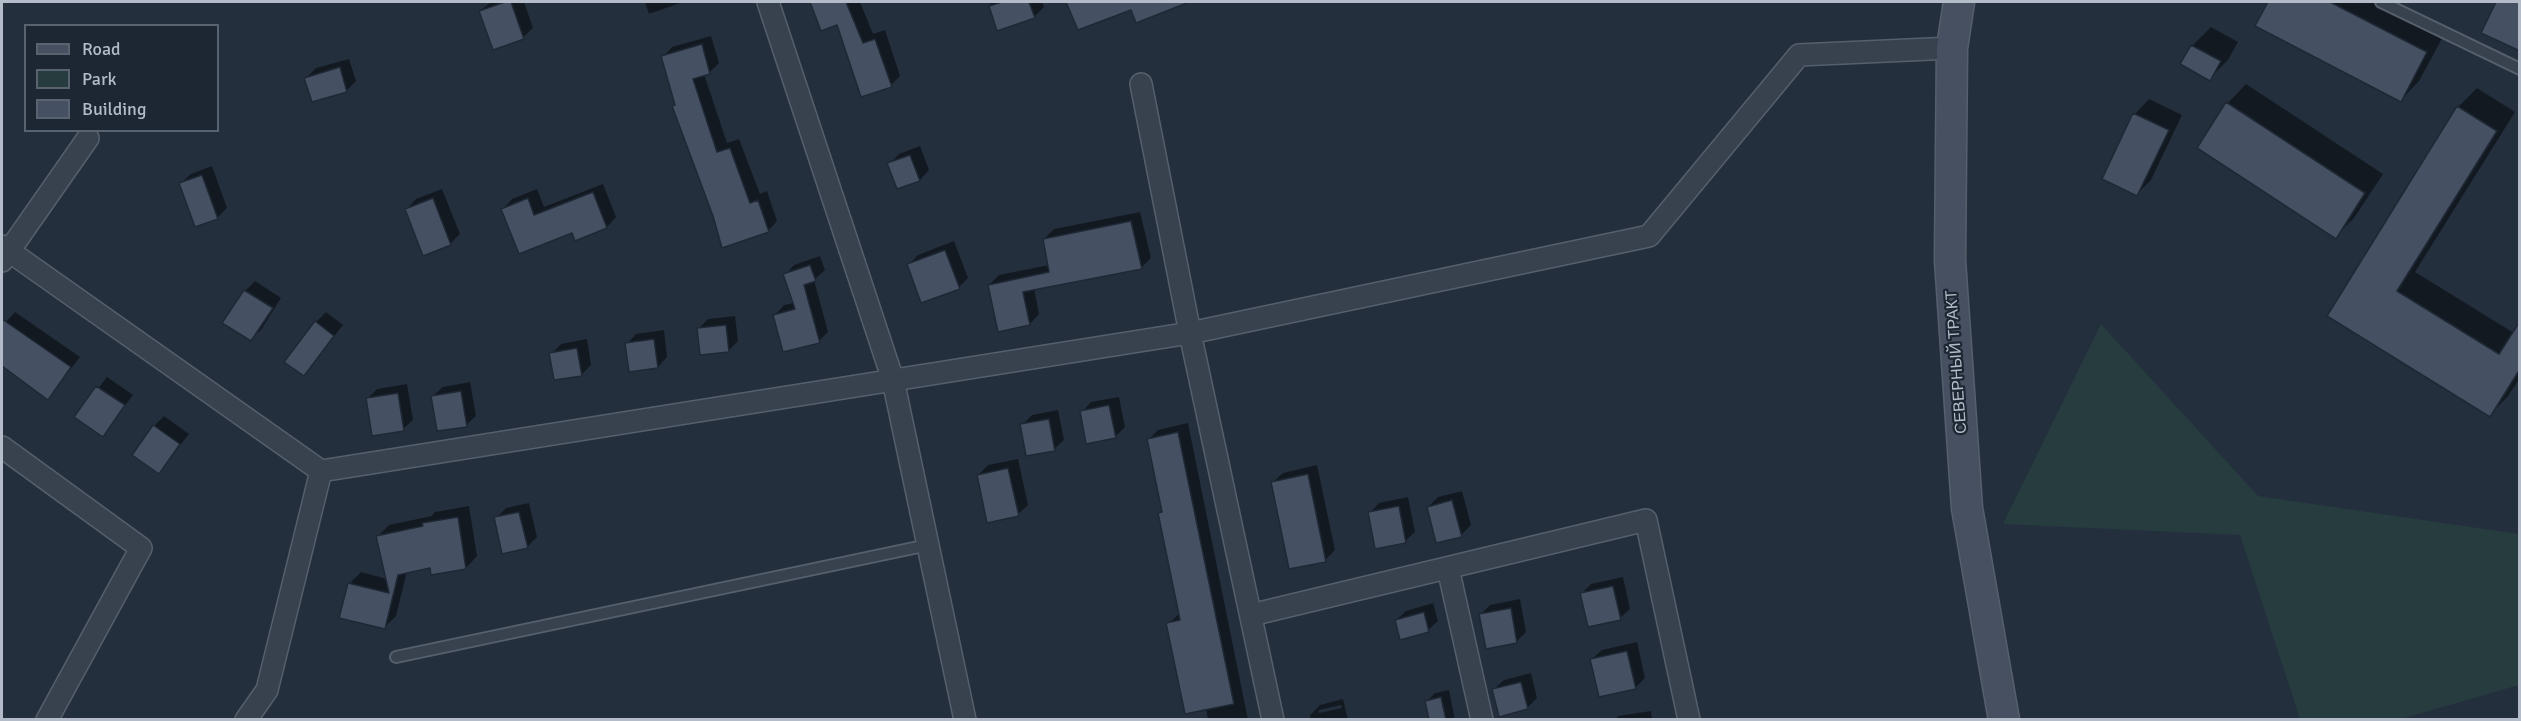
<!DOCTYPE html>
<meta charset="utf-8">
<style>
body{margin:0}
#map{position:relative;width:2521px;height:721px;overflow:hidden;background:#242f3e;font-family:Signika,sans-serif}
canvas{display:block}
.frame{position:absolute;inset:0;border:3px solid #b4bcc9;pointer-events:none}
.legend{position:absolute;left:24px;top:24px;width:195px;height:108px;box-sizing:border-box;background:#1d2633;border:2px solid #59626f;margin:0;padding:8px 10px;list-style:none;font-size:18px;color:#b4bcc9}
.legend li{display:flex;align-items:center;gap:12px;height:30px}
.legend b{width:30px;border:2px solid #59626f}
</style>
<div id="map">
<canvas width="2521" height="721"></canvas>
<div class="frame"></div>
<ul class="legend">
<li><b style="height:8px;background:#465061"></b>Road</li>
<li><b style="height:16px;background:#263c3f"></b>Park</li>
<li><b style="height:16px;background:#455162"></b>Building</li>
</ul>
</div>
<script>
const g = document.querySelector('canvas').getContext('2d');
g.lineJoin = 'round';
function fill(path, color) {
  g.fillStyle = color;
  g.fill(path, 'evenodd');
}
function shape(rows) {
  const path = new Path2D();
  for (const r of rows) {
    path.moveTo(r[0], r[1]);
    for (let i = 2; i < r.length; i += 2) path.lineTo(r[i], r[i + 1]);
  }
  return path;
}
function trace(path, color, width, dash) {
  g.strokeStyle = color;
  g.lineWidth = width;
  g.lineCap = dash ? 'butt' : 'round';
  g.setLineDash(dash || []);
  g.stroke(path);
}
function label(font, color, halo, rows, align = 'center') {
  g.font = font + ' Signika,sans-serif';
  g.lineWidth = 4.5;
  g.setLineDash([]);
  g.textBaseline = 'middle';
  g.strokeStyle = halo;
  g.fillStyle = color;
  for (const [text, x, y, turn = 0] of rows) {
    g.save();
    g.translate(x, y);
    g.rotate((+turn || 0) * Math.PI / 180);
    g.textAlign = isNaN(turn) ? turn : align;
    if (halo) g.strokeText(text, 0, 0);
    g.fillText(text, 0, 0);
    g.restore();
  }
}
fill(shape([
 [2101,324,2258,496,2519,534,2519,685,2401,719,2300,719,2240,535,2003,524]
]), '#263c3f');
fill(shape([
 [491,2,524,2,533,28,523,37,480,11],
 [645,2,683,2,649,14],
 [811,2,860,2,873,34,885,30,900,76,891,85,838,23,822,29],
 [990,2,1042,2,1044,7,1034,17,998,29],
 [1068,2,1178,2,1173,7,1132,8,1079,29],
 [2269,2,2385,2,2445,33,2419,81,2401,100,2257,26],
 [2211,27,2238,42,2228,60,2209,79,2182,64,2193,45],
 [711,36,719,63,710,72,704,74,727,143,739,139,760,194,767,191,777,221,768,231,714,215,673,106,676,103,663,57,672,47],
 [349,59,356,81,346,91,306,78,316,68],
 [2246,84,2383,174,2354,218,2335,237,2228,103],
 [2477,88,2515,112,2415,272,2514,333,2520,324,2520,378,2508,396,2490,415,2329,315,2458,107],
 [2149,99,2182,115,2151,180,2137,194,2104,179,2135,114],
 [920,146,929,170,920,180,898,188,889,164,899,154],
 [212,166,227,208,217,218,181,183,191,174],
 [603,184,616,217,607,227,576,239,573,231,503,209,512,199,537,189,544,207],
 [442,189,460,234,450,244,407,209,416,199],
 [1140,212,1151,258,1141,268,1034,288,1039,314,1030,324,989,285,999,275,1049,265,1044,239,1054,229],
 [954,241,968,278,959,287,908,265,918,255],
 [820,256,825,270,814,280,828,332,819,341,775,315,784,305,794,303,785,275,794,265],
 [255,281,281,298,261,330,251,339,245,291],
 [15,312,80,357,48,398,2,365,2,326],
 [326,312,343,325,304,374,316,322],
 [735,316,738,341,728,351,699,328,708,319],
 [664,330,667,357,658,367,627,344,636,334],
 [587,339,591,365,582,374,551,354,561,344],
 [107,377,133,395,103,435,77,416],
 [470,382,476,416,466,425,433,396,443,387],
 [407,384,413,420,403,429,368,398,377,389],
 [1119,397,1125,427,1115,437,1082,412,1091,402],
 [1058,410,1064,440,1054,449,1022,425,1032,415],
 [164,416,189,434,159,472,154,426],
 [1188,423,1248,720,1208,720,1206,708,1168,624,1180,613,1159,513,1163,509,1149,439,1158,430],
 [1018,459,1028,505,1018,514,978,475,988,465],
 [1317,465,1335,550,1325,560,1273,482,1283,473],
 [1462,491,1471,525,1461,535,1428,507,1438,497],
 [1408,497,1415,532,1405,541,1370,513,1379,503],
 [529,503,537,537,527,547,496,518,506,508],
 [469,506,477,556,466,568,431,566,407,571,396,616,384,628,349,584,361,572,387,579,377,537,389,525,432,516,435,512],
 [1623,577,1630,609,1620,618,1581,594,1591,584],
 [1520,599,1526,632,1517,641,1481,614,1490,605],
 [1433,603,1438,621,1428,630,1396,620,1406,611],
 [1637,642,1645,678,1635,688,1592,659,1602,650],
 [1531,673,1537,698,1527,708,1494,689,1504,680],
 [1449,690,1455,720,1430,720,1427,701,1435,693],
 [1343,699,1348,720,1311,720,1310,715,1320,705],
 [1341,705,1342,708,1319,713,1319,710],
 [1651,711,1652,720,1615,720,1618,716]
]), '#0007');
const building = shape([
 [505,2,511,2,524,39,493,50,479,11,505,2],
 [810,2,846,2,863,43,875,39,892,87,861,97,837,25,821,31,810,2],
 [1002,2,1029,2,1035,18,997,31,989,6,1002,2],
 [1066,2,1187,2,1187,3,1136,23,1131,10,1078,30,1066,2],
 [2268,2,2330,2,2427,52,2401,102,2255,26,2268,2],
 [2496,2,2520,2,2520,51,2481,33,2496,2],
 [702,44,710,74,693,79,717,152,730,148,750,203,758,200,769,232,722,248,713,216,672,106,675,105,661,56,702,44],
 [2191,45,2221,61,2210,81,2180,64,2191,45],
 [340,67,347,92,312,102,304,78,340,67],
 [2226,102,2365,193,2336,239,2197,148,2226,102],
 [2457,106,2497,131,2397,291,2499,354,2520,321,2520,369,2490,417,2327,316,2457,106],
 [2133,113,2169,130,2137,196,2102,179,2133,113],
 [910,155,920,181,897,189,887,163,910,155],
 [202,175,218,219,195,227,179,183,202,175],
 [593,192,607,228,575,241,572,233,519,254,501,209,528,198,534,215,593,192],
 [433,198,451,245,423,256,405,209,433,198],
 [1131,221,1142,269,1023,292,1030,325,998,332,988,285,1049,272,1043,239,1131,221],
 [945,250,960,289,921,303,907,264,945,250],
 [810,265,816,281,804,285,820,343,783,352,773,315,795,309,783,274,810,265],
 [244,290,273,308,251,341,222,323,244,290],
 [2,319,71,367,48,400,2,366,2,319],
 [315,321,334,336,304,376,284,362,315,321],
 [726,325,729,352,700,355,697,328,726,325],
 [654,339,658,368,629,372,625,343,654,339],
 [577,348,582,376,554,380,549,353,577,348],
 [96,386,125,405,103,437,74,417,96,386],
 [461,391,467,427,437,431,431,396,461,391],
 [398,393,404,431,372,436,366,398,398,393],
 [1109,405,1116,438,1086,444,1080,411,1109,405],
 [1049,419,1055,451,1026,456,1020,424,1049,419],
 [153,425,180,444,159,474,132,455,153,425],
 [1178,432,1234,704,1185,714,1166,623,1180,620,1158,513,1162,512,1147,439,1178,432],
 [1008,468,1019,516,987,523,977,475,1008,468],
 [1308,474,1326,562,1289,569,1271,482,1308,474],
 [1452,500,1462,537,1436,543,1427,507,1452,500],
 [1399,506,1406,543,1375,549,1368,512,1399,506],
 [519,512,528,548,502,554,494,517,519,512],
 [458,517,466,569,431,575,430,568,398,575,385,629,339,618,348,583,389,593,376,536,423,526,422,523,458,517],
 [1613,586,1621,620,1588,627,1580,593,1613,586],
 [1511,608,1517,643,1486,649,1479,614,1511,608],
 [1424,612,1429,632,1400,640,1395,620,1424,612],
 [1627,651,1636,689,1599,697,1590,659,1627,651],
 [1521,682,1528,709,1499,717,1492,689,1521,682],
 [1441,697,1446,720,1429,720,1425,701,1441,697]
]);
fill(building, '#455162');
trace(building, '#1f2835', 1.5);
const lane = shape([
 [2381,2,2520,69],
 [396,657,928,545]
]);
const street = shape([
 [768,2,893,380,965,720],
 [1141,84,1190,333,1273,720],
 [2,246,321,471],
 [2,261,88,138],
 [2,447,141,548,47,720],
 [1448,568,1482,720],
 [1251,615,1646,520,1689,720],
 [246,720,267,690,321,471,1190,333,1649,236,1799,55,1952,48]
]);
const secondary = shape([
 [1959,2,1952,48,1950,260,1967,508,2004,720]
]);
trace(lane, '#565f6c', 14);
trace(street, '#565f6c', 24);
trace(secondary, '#565f6c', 33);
trace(lane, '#38414e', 10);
trace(street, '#38414e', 21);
trace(secondary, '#465061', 30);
label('16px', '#b4bcc9', '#1d2633', [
 ["СЕВЕРНЫЙ ТРАКТ",1957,362,-94]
]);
</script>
